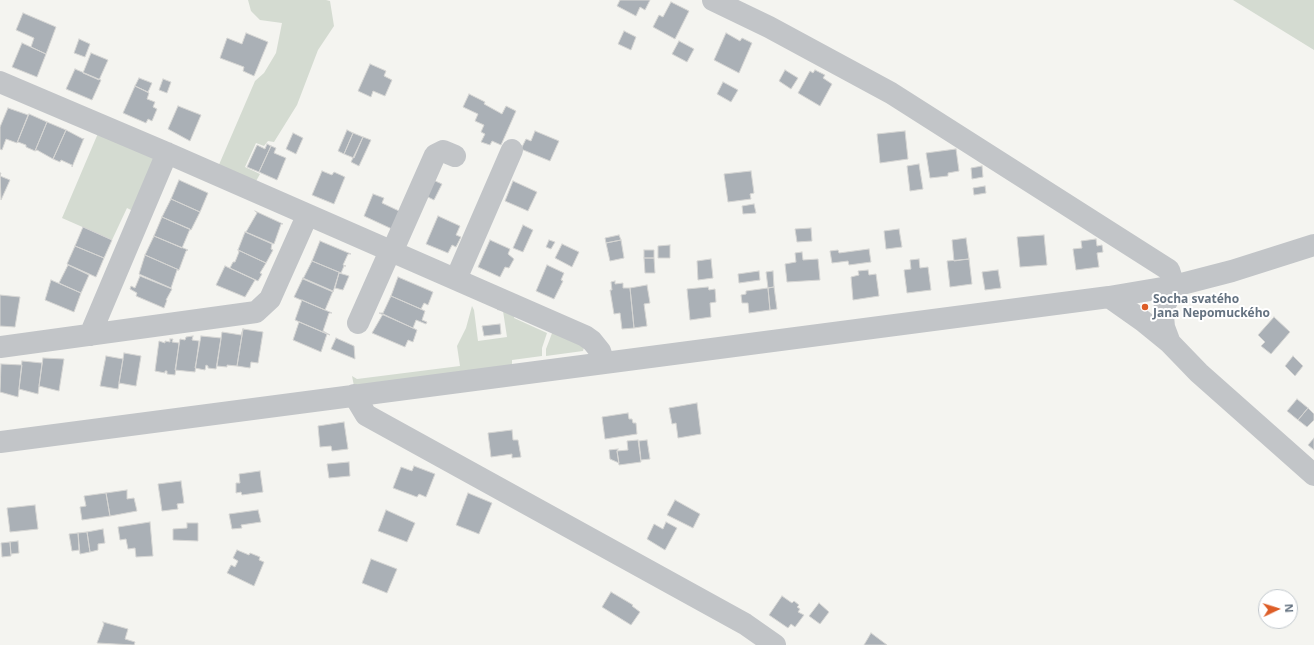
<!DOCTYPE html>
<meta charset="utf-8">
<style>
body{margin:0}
#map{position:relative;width:1314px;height:645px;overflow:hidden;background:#f4f4f0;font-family:"Open Sans",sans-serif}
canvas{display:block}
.north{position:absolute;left:1258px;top:589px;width:40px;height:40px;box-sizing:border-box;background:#fff;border:1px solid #c1c7cc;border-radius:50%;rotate:86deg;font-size:11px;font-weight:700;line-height:16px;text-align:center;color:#647280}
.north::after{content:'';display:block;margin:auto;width:14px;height:18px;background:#dd5d27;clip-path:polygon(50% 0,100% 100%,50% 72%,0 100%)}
</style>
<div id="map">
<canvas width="1314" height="645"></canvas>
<div class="north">N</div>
</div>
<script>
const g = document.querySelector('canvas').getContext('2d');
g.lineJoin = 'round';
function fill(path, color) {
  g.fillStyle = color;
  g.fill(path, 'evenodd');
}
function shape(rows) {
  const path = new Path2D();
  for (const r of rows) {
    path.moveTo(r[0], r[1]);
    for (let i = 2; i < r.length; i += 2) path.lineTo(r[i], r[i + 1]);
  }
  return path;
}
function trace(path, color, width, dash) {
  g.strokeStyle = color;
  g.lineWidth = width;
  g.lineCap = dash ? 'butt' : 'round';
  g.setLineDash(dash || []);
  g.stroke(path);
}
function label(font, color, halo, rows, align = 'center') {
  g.font = font + ' "Open Sans",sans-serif';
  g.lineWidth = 4;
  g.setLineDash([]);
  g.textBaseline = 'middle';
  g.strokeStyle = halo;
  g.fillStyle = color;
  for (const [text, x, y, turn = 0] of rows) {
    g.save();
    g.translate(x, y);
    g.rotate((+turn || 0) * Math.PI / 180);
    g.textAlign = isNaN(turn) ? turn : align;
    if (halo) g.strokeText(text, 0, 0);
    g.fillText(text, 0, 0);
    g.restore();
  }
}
fill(shape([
 [248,0,326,0,330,1,334,26,318,50,297,105,274,142,268,141,264,146,256,143,245,167,260,174,255,183,218,167,255,81,264,73,276,53,282,23,260,20,251,11],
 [1233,0,1314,0,1314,50],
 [99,131,155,159,135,212,127,208,112,240,62,218],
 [497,303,516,311,514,318,547,333,542,348,542,356,512,360,512,365,354,386,352,376,357,379,460,366,457,346,466,328,472,306,474,310,478,341,507,337,503,311,497,310],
 [554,328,584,347,583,351,546,356,546,349]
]), '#d4dbd1');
const building = shape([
 [620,0,650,0,645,10,640,7,636,16,617,6,620,0],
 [671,2,689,11,675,39,653,27,659,15,663,17,671,2],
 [23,13,56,27,46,54,31,47,34,38,16,30,23,13],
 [624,31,636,37,631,50,618,44,624,31],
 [246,33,268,42,254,76,243,71,244,67,220,58,227,38,242,44,246,33],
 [726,33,740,41,742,38,752,43,739,73,714,60,726,33],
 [79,39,90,44,85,57,74,53,79,39],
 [679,41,694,49,687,62,672,54,679,41],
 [22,43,46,54,37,77,12,67,22,43],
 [91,53,108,60,99,80,83,73,91,53],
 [370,64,386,71,384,76,392,80,385,96,373,91,371,97,358,91,370,64],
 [75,69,101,80,92,100,66,89,75,69],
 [785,70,798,78,791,89,779,81,785,70],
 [815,70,825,75,823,78,832,84,820,106,798,93,810,71,813,73,815,70],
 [139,78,152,83,148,92,135,86,139,78],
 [163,79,171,82,167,93,159,90,163,79],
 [723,82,738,90,731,102,717,94,723,82],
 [135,86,149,93,147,99,155,102,153,107,157,109,152,121,148,119,146,123,123,113,135,86],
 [469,94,485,102,484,104,502,114,506,106,516,111,501,145,492,141,490,145,481,142,485,134,481,132,484,125,475,121,478,114,463,107,469,94],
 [178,106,201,115,190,141,168,129,178,106],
 [8,108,28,115,17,143,6,139,2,150,0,149,0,127,8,108],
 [29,114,47,122,35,151,26,147,26,145,18,142,17,143,29,114],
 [47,122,66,130,53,159,37,150,35,151,47,122],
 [66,130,83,139,84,138,72,167,72,165,61,160,60,162,53,159,66,130],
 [347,130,353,133,344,154,338,151,347,130],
 [535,131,559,141,550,161,521,149,526,139,531,141,535,131],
 [905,131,908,159,880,163,877,134,905,131],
 [293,133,303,138,296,154,286,149,293,133],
 [353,133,363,137,354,158,344,154,353,133],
 [363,137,371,140,359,166,351,162,363,137],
 [267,144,271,146,259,172,247,167,257,145,265,149,267,144],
 [271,146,276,148,274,153,286,158,277,180,259,172,271,146],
 [956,149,959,171,948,173,948,176,930,178,926,153,956,149],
 [919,164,923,189,910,191,907,166,919,164],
 [982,166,983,177,972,179,971,168,982,166],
 [322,171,332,175,334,172,345,177,334,204,312,195,322,171],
 [751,171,754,193,750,194,751,199,728,202,724,174,751,171],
 [0,173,1,173,0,176,10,180,1,200,0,173],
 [179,180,208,193,200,212,171,199,179,180],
 [433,180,442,184,434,200,426,196,433,180],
 [513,181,537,192,528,211,505,201,513,181],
 [985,186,986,193,974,195,973,188,985,186],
 [373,194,384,198,382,203,399,211,392,229,364,216,373,194],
 [171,199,200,212,191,230,162,217,171,199],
 [754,204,756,213,743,214,742,206,754,204],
 [255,211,283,224,281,224,274,244,246,232,257,213,255,211],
 [438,216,460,226,456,235,461,237,456,247,452,245,448,253,426,244,438,216],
 [162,217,190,229,182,248,154,236,162,217],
 [523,225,533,230,523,252,513,248,523,225],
 [83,227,112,240,104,258,75,246,83,227],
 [811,228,812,241,797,242,795,229,811,228],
 [899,229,902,247,886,249,884,231,899,229],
 [245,232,272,244,271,249,273,250,266,263,238,250,245,232],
 [619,235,621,240,606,243,605,238,619,235],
 [1044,235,1047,265,1020,267,1017,237,1044,235],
 [154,236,188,250,186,251,179,270,145,255,154,236],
 [966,238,969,259,954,261,952,240,966,238],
 [1096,239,1097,246,1102,245,1103,252,1097,253,1099,267,1076,270,1073,249,1082,248,1081,241,1096,239],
 [490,240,510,249,508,254,514,259,509,268,505,267,500,277,478,267,490,240],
 [549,240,555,242,551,249,546,247,549,240],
 [621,240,624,258,610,261,606,243,621,240],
 [320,241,351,254,348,254,343,265,346,266,344,266,341,273,312,261,320,241],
 [562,244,579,252,572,267,555,258,562,244],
 [670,245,670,258,658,258,658,246,670,245],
 [75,246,104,258,96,277,67,264,75,246],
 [869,249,871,262,849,265,848,261,832,263,830,251,838,250,839,253,869,249],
 [238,250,266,263,260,273,262,274,258,281,230,268,233,262,235,262,239,252,238,250],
 [644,250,654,250,654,258,644,258,644,250],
 [802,252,803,260,818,259,820,280,787,282,785,264,796,262,795,253,802,252],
 [145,255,179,270,177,270,171,288,139,274,145,255],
 [644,258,654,258,655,273,645,273,644,258],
 [711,259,713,278,698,280,697,261,711,259],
 [919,259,920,268,928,267,931,290,907,293,904,270,911,269,910,260,919,259],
 [969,259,972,284,950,287,947,261,969,259],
 [312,261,341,273,339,273,333,292,303,279,312,261],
 [68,265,89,275,81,293,59,283,68,265],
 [547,265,564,273,561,280,563,281,554,299,536,291,547,265],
 [225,266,255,280,245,297,216,285,225,266],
 [868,270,869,275,876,274,879,296,853,300,851,277,859,275,858,271,868,270],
 [998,270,1001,288,985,290,982,272,998,270],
 [759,271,760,280,739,283,738,274,759,271],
 [773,271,774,287,768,288,766,272,773,271],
 [339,273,349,276,343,290,335,288,339,273],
 [140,276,172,289,166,300,167,300,164,308,136,296,137,293,130,289,131,286,135,288,140,276],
 [398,277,433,292,428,305,424,303,421,309,391,296,398,277],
 [303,278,333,291,325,310,294,297,303,278],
 [51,280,81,293,74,312,45,300,51,280],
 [615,281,615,284,623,283,623,288,630,288,634,328,622,329,620,313,614,314,610,290,612,290,611,282,615,281],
 [647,285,650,303,644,304,647,326,634,328,630,288,647,285],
 [708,287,709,290,715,289,716,302,710,303,711,317,690,320,687,289,708,287],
 [774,287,777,309,770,310,768,288,774,287],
 [768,288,770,310,749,313,748,303,742,303,741,295,746,294,746,291,768,288],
 [0,295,20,297,15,327,0,326,0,295],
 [391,296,425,311,422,320,427,322,426,324,416,320,413,328,379,313,383,313,391,296],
 [302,300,332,313,329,313,323,331,330,335,295,320,302,300],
 [383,314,417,330,413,342,408,340,405,347,372,333,383,314],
 [1274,317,1290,332,1271,354,1261,346,1265,342,1258,335,1274,317],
 [299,322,327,334,321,352,293,340,299,322],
 [500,324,501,334,484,336,482,326,500,324],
 [243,329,263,332,258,363,251,362,250,368,237,366,243,329],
 [243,329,237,366,227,365,227,367,217,366,222,332,241,335,243,329],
 [193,336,192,340,199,341,195,372,175,370,180,339,185,340,186,337,193,336],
 [201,336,221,338,216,369,208,368,208,366,206,365,205,370,195,368,201,336],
 [336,338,354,346,355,359,331,349,336,338],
 [170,339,173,339,172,342,179,343,175,375,167,374,167,371,165,371,165,373,155,371,159,341,165,343,165,341,170,342,170,339],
 [124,353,141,356,136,386,119,383,124,353],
 [106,356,123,359,118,389,100,386,106,356],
 [1293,356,1303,366,1295,376,1285,366,1293,356],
 [43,358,64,359,59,391,39,386,43,358],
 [22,361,42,363,38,394,19,389,22,361],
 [1,364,22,365,18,397,0,392,1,364],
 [1297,399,1308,408,1298,420,1287,411,1297,399],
 [697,403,701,434,678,438,676,423,672,424,669,408,697,403],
 [1308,408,1314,414,1314,420,1307,427,1298,420,1308,408],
 [628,413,629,419,632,419,633,423,636,423,637,434,605,439,602,417,628,413],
 [344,422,348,449,332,451,331,446,320,447,318,426,344,422],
 [512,430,513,440,518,440,521,457,512,458,512,454,491,457,488,433,512,430],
 [1314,438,1314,450,1308,445,1314,438],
 [638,440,641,462,619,465,617,451,628,450,627,441,638,440],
 [647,440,650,459,641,460,639,441,647,440],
 [618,449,617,451,619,463,610,459,609,450,618,449],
 [349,462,350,476,329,478,327,464,349,462],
 [414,466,435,474,426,497,419,494,417,497,393,488,401,467,412,471,414,466],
 [260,471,263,492,242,495,241,492,236,493,236,483,240,483,239,474,260,471],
 [181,481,184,503,177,504,178,509,162,511,158,484,181,481],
 [127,490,127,499,134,498,137,511,110,516,106,493,127,490],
 [106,493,110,516,82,520,80,507,86,506,84,496,106,493],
 [468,493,492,503,479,534,456,525,468,493],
 [675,500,700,514,693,528,667,515,675,500],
 [35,505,38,529,10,532,7,508,35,505],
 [258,510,261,522,241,525,242,528,232,529,229,514,258,510],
 [386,510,415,523,407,542,378,531,386,510],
 [150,522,153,556,136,557,135,548,128,549,126,539,120,540,118,527,150,522],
 [666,522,677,528,665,550,647,539,654,524,663,529,666,522],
 [187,523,198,523,198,541,173,540,173,529,187,528,187,523],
 [103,529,105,543,98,544,98,550,90,552,87,532,103,529],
 [87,532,90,552,80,554,78,533,87,532],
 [78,533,79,550,72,551,69,534,78,533],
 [18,541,19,553,11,554,10,542,18,541],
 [10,542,11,556,2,557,1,543,10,542],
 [237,550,249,555,250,553,260,557,259,560,264,562,254,586,227,573,231,565,235,567,238,561,233,558,237,550],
 [371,559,397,569,387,593,362,583,371,559],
 [611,592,633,605,632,606,640,612,631,625,602,607,611,592],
 [782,596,792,603,794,601,799,605,797,607,800,609,798,612,804,615,795,627,791,624,788,628,769,615,782,596],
 [819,603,829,612,820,624,809,616,819,603],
 [103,622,128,629,125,639,135,642,134,645,97,643,104,624,103,622],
 [871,633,887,645,864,645,871,633]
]);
fill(building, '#aab0b6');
trace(building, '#d5d5d3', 1);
trace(shape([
 [713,0,769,27,891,93,1169,270,1174,286,1165,305,1163,316,1164,327,1170,343,1199,373,1314,475],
 [0,82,167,153,585,336,592,341,600,351,604,363],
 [392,252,435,155,443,151,455,156],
 [456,279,512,150],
 [1109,297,1143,321,1170,343],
 [358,323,390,251],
 [90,335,167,153],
 [0,347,256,312,270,299,307,216],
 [354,395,366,415,745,624,775,645],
 [0,442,1109,297,1174,286,1232,271,1314,245]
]), '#c2c5c8', 22);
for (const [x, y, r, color] of [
 [1145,307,4,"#dd5d27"]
]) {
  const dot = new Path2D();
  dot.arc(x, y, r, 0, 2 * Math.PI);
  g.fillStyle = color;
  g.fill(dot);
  trace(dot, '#fff', 1.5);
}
label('bold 12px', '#647280', '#fff', [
 ["Socha svatého",1153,300],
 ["Jana Nepomuckého",1153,314]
], 'left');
</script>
